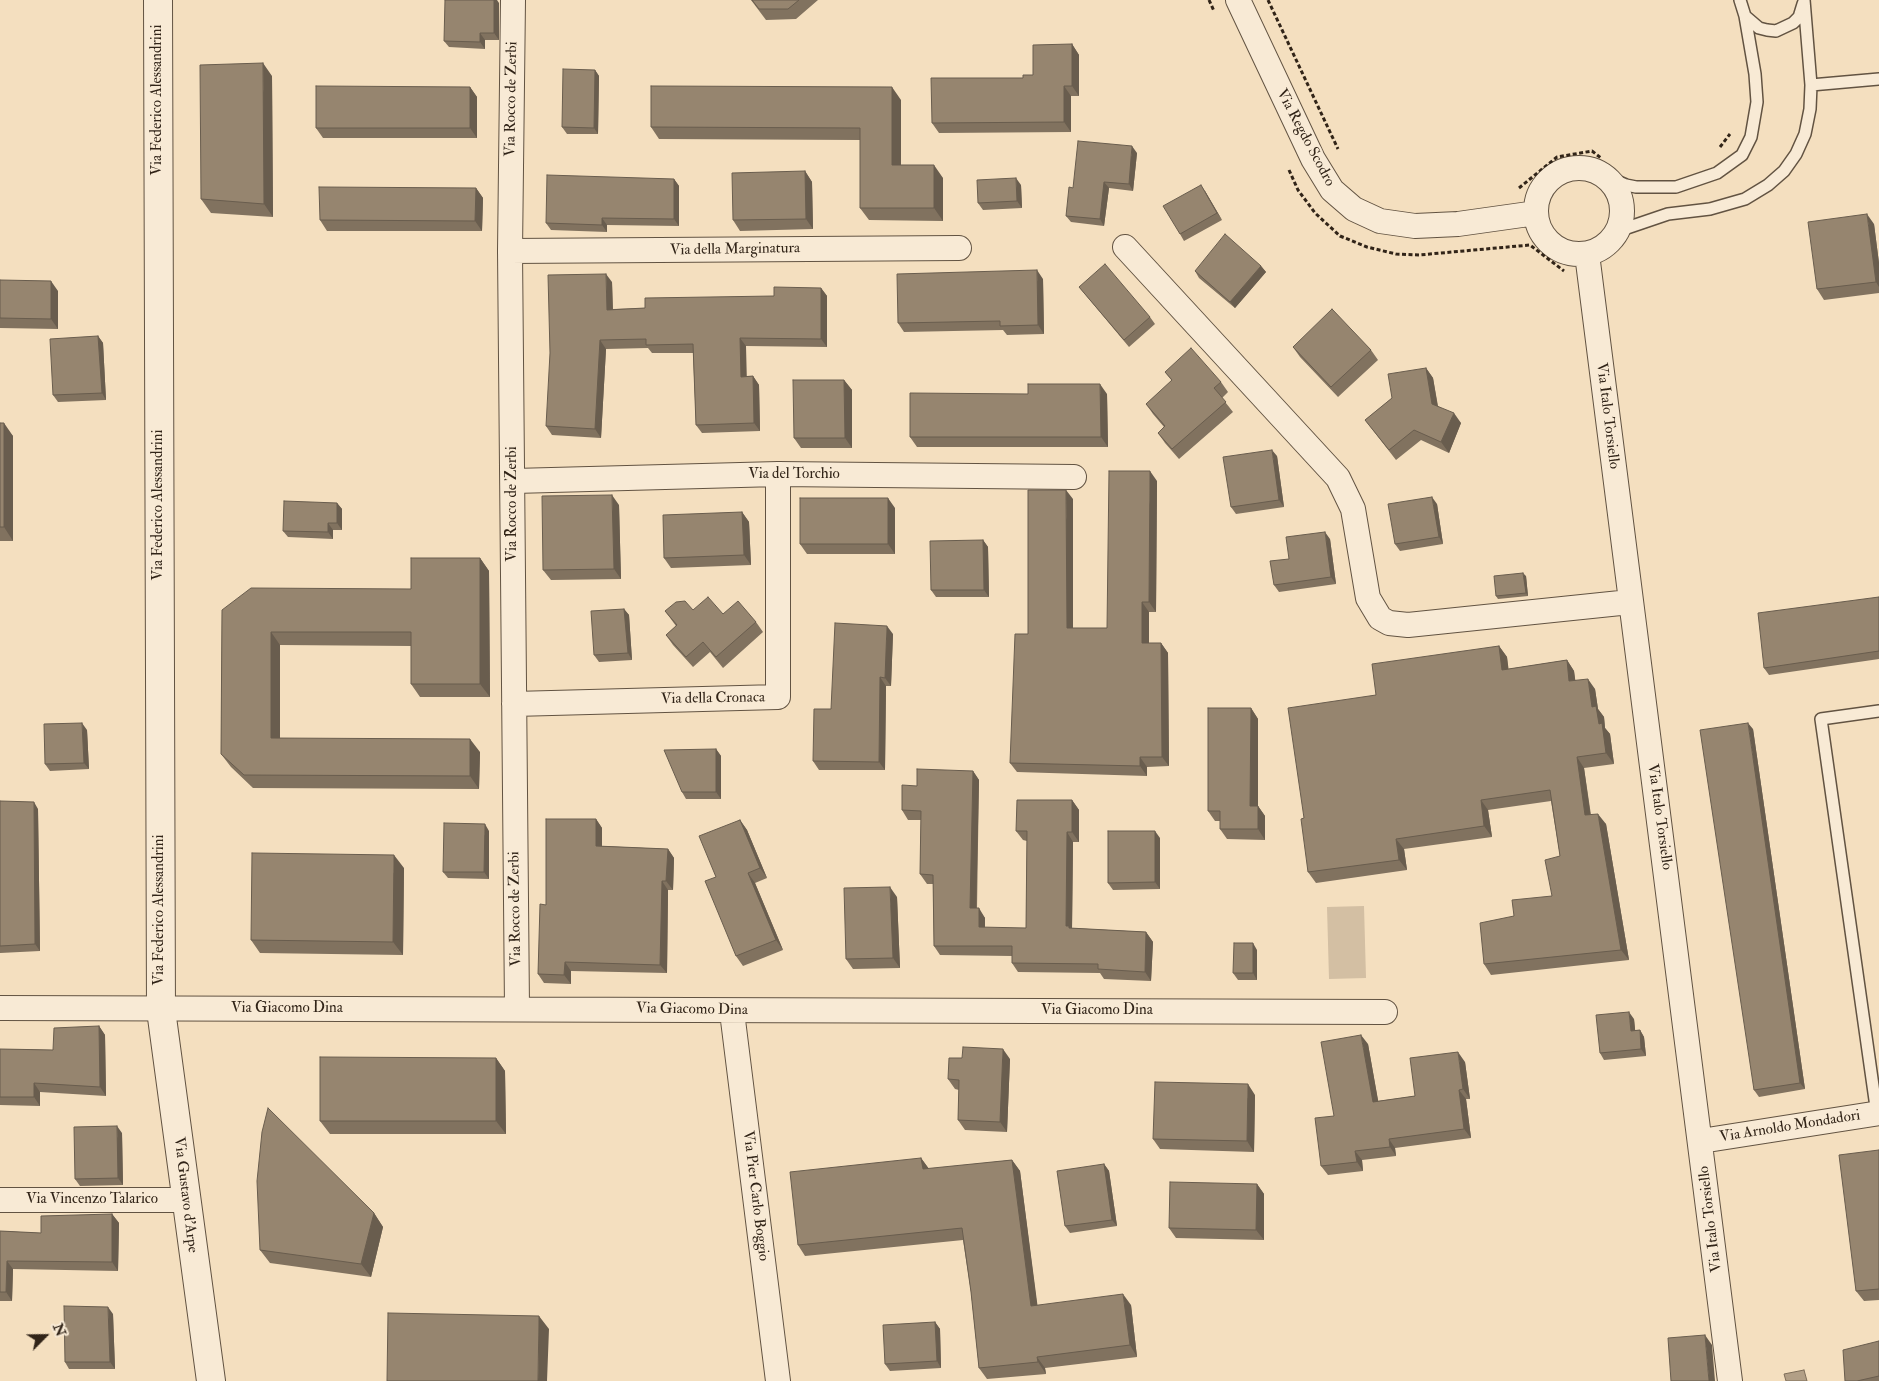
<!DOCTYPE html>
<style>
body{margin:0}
#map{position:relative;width:1879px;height:1381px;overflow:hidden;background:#f4dfbf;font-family:"IM FELL Double Pica",serif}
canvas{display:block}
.north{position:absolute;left:20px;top:1311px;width:50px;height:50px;-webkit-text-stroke:4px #f8ead5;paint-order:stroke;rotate:67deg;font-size:14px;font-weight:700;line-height:20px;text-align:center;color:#312418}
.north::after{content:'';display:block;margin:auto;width:18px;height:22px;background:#312418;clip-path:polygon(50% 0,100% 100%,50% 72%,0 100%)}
</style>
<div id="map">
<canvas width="1879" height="1381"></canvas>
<div class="north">N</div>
</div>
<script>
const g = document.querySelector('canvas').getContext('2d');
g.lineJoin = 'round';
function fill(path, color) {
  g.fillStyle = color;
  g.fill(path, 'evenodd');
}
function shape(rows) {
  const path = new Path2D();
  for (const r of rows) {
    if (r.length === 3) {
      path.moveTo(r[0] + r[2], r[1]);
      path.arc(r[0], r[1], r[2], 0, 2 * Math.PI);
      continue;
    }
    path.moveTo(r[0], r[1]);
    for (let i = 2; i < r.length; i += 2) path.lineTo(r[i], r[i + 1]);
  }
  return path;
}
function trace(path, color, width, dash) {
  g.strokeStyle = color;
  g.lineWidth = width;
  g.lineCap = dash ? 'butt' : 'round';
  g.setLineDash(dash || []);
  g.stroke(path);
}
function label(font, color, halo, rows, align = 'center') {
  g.font = font + ' "IM FELL Double Pica",serif';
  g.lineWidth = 4;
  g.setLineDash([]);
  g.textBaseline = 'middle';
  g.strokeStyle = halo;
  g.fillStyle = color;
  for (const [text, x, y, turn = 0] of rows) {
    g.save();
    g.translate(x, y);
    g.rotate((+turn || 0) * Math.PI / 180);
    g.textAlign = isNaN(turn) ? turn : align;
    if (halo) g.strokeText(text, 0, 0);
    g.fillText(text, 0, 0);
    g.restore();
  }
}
fill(shape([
 [1364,906,1366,978,1329,979,1327,907]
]), '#d3bfa3');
const water = shape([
 [1804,1370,1807,1381,1786,1381,1784,1374,1804,1370]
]);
fill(water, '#b29f86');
trace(water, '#7e6e5a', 1);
const service = shape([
 [1740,0,1745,16,1759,28,1767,30,1776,31,1793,23,1799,17,1803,4],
 [1811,85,1879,79],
 [1605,176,1626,185,1636,187,1676,187,1717,173,1742,155,1751,137,1757,102,1755,74,1745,16],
 [1618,231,1668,214,1710,209,1745,199,1768,185,1784,171,1796,154,1805,134,1810,109,1811,85,1804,0],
 [1877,1114,1821,719,1879,711]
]);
const minor = shape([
 [513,0,510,251,517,1008],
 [1238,0,1313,159,1332,190,1354,209,1380,221,1415,226,1458,224,1536,213],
 [1579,211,43],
 [1125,247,1338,478,1353,509,1368,598,1380,618,1389,623,1408,625,1630,602],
 [510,251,959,248],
 [1587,254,1730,1381],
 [514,481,778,474,1074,477],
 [514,704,778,697,778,474],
 [0,1008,1385,1012],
 [732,1012,778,1381],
 [1701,1141,1879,1113],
 [0,1200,185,1200]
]);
const tertiary = shape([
 [158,0,161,1010,211,1381]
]);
trace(service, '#625342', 14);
trace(minor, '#625342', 26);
trace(tertiary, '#625342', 30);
trace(shape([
 [1209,0,1214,11],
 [1268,0,1338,149],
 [1720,147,1730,134],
 [1289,170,1298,190,1315,213,1340,236,1367,247,1396,254,1419,255,1530,245,1564,271],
 [1519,188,1557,157,1592,151,1601,158]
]), '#312418', 3, [4, 2.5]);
trace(service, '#f8ead5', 11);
trace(minor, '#f8ead5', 24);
trace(tertiary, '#f8ead5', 28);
fill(shape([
 [751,0,818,0,796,19,766,20],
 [499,3,499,40,485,40,485,49,449,47,444,41],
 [1072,44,1079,55,1079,96,1071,96,1071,132,939,133,932,123,1033,75],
 [595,70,599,76,598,134,567,134,562,127],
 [272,76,273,217,211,213,201,199],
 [470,87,477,97,477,138,323,138,316,128],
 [901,100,901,165,943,178,943,221,869,220,860,208,860,140,659,139,651,127],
 [1137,153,1133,191,1109,188,1104,226,1071,222,1066,216,1073,188],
 [805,171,812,182,813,229,740,231,733,220],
 [674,179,679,186,679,226,607,225,607,232,551,230,546,223],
 [1021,185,1022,208,983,210,978,203],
 [476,188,483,198,482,231,327,231,320,220],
 [1205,191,1222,220,1184,241,1180,234],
 [1874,224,1879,263,1879,293,1824,300,1817,289],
 [1261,266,1266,272,1235,308,1199,278,1195,271],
 [1043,279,1044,334,1007,335,1003,330,904,332,898,323],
 [0,280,58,291,58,329,0,328],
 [612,282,613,309,645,308,774,296,821,288,827,296,827,347,746,346,746,376,753,376,759,385,760,431,702,433,696,425,693,353,652,353,648,348,606,349,601,438,552,435,546,426],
 [1079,287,1150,317,1155,324,1129,347],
 [98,336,103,343,106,400,58,402,53,395],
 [1293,347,1371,350,1378,360,1338,397,1300,357],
 [1426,368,1433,378,1438,406,1461,423,1449,453,1421,440,1396,460,1365,420,1392,398],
 [1165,372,1221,382,1228,392,1222,398,1233,412,1179,459,1165,443,1158,433,1164,427,1153,414,1146,404,1172,381],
 [844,380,852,390,852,448,801,448,794,438],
 [1028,394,1107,394,1108,447,917,447,910,437],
 [0,423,13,436,13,541,0,541],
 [1277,456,1284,507,1236,514,1231,507],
 [1157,481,1156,612,1149,612,1149,643,1161,643,1168,653,1169,766,1147,767,1147,776,1017,772,1010,763,1028,634,1073,499,1073,628,1107,628],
 [337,503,342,509,342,530,333,530,333,539,288,537,283,531],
 [1437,504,1443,544,1400,551,1395,544],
 [619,505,621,579,551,580,543,570],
 [895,508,895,554,807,554,800,544],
 [742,512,749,522,751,565,671,568,664,558],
 [1330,539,1336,584,1279,592,1274,585,1289,559],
 [983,540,988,547,989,597,936,597,931,590],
 [480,558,489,571,490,697,420,697,411,684,411,646,280,645,280,738,480,752,479,789,253,788,231,767,221,754,222,610,411,589],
 [1526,576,1528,596,1498,599,1496,596],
 [1879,597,1879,659,1769,675,1764,668],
 [624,609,629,615,632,660,599,662,594,655],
 [693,610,723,614,756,622,763,632,723,668,710,652,693,667,673,645,666,635,676,626,665,611],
 [893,634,891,686,886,686,885,770,819,770,813,761,831,709],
 [1499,646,1507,657,1508,669,1567,660,1574,671,1575,680,1595,689,1598,709,1604,717,1605,728,1610,734,1614,764,1584,768,1591,815,1606,824,1629,960,1491,975,1484,964,1514,916,1552,896,1560,856,1551,801,1488,810,1492,837,1404,849,1407,870,1316,883,1308,872,1304,818,1376,695],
 [1251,708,1258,719,1258,806,1265,816,1265,840,1227,839,1220,829,1220,821,1215,821,1208,811],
 [1753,729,1805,1089,1759,1097,1754,1090],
 [87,730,89,769,50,771,45,764],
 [716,749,721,756,721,799,686,799,682,792],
 [973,771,979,780,977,908,985,918,985,928,1026,928,1027,841,1023,840,1016,831,1072,800,1079,810,1079,842,1073,842,1072,928,1146,932,1153,942,1151,981,1104,979,1100,973,1018,972,1012,963,1012,956,940,955,934,946,933,884,927,884,920,874,921,820,908,820,902,810,917,786],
 [0,801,38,809,40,951,0,953],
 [596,819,602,828,602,846,668,849,674,858,673,890,668,890,667,973,571,971,571,984,544,983,538,974,546,905],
 [740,820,747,830,767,878,755,883,783,950,743,966,736,956,716,877],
 [489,831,489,879,448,878,443,872],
 [1160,838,1160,889,1113,890,1108,883],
 [404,868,403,955,260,953,251,940],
 [897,897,900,968,853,969,846,959],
 [1257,950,1257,980,1238,980,1233,973],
 [1634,1019,1635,1030,1640,1030,1644,1037,1646,1056,1604,1060,1600,1053],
 [99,1026,105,1035,106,1096,40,1092,40,1106,0,1105,0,1049,53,1050],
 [1368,1044,1378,1101,1415,1096,1465,1062,1470,1099,1466,1099,1471,1138,1395,1148,1396,1156,1362,1160,1363,1171,1328,1175,1321,1166,1334,1116],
 [496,1058,505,1071,506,1134,330,1134,320,1121],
 [962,1058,1010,1059,1007,1132,965,1130,958,1120,959,1090,955,1089,948,1079],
 [1255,1095,1254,1152,1160,1149,1153,1139],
 [122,1133,123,1185,80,1186,75,1179],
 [1879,1150,1879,1300,1864,1301,1856,1291],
 [921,1158,929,1169,1012,1160,1020,1171,1037,1305,1131,1305,1137,1357,1045,1368,1046,1374,987,1379,979,1368,971,1292,963,1240,805,1256,798,1245],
 [1104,1164,1109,1171,1117,1226,1070,1233,1065,1226],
 [1257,1184,1264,1194,1264,1240,1176,1238,1169,1228],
 [374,1213,383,1227,371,1277,270,1263,260,1250],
 [112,1214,119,1223,118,1271,13,1269,12,1301,0,1301,0,1231,41,1233],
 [113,1314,115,1369,69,1369,65,1362],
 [935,1322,940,1329,941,1368,890,1371,885,1364],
 [1879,1341,1879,1381,1845,1381]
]), '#81725f');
fill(shape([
 [494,0,497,0,499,3,499,40,494,33],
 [480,33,485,40,485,49,480,42],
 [1072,44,1079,55,1079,96,1072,86],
 [263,63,272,76,273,217,264,204],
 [595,70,599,76,598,134,594,128],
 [1064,86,1071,96,1071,132,1064,122],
 [470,87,477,97,477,138,470,128],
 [892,87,901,100,901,178,892,165],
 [1132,146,1137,153,1133,191,1129,184],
 [934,165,943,178,943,221,934,208],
 [805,171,812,182,813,229,806,219],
 [1016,178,1021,185,1022,208,1017,201],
 [674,179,679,186,679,226,674,219],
 [1104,182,1109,188,1104,226,1100,219],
 [1201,185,1205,191,1222,220,1217,213],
 [476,188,483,198,482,231,475,221],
 [1867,214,1874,224,1879,263,1879,287,1876,282],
 [602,218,607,225,607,232,602,225],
 [1261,266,1266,272,1235,308,1230,302],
 [1037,270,1043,279,1044,334,1038,325],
 [606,274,612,282,613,318,607,310],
 [51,281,58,291,58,329,51,319],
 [821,288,827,296,827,347,821,339],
 [98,336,103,343,106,400,102,393],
 [740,338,746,346,747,385,741,377],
 [600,340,606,349,601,438,595,429],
 [1426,368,1433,378,1439,414,1432,404],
 [753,376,759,385,760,431,754,423],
 [844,380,852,390,852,448,845,438],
 [1100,384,1107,394,1108,447,1101,437],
 [1454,413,1461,423,1449,453,1441,442],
 [4,423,13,436,13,541,4,527],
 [1272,450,1277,456,1284,507,1279,500],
 [1150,471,1157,481,1156,612,1149,602],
 [1066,490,1073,499,1073,638,1067,628],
 [612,495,619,505,621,579,614,569],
 [1432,497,1437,504,1443,544,1439,537],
 [888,498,895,508,895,554,888,544],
 [337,503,342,509,342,530,337,523],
 [742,512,749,522,751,565,744,555],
 [328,523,333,530,333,539,328,532],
 [1325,532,1330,539,1336,584,1331,577],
 [983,540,988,547,989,597,984,590],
 [480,558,489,571,490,697,480,684],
 [1523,573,1526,576,1528,596,1526,593],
 [1142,602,1149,612,1149,653,1142,643],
 [624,609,629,615,632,660,628,653],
 [887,626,893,634,891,686,885,678],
 [271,632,280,645,280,752,271,738],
 [1161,643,1168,653,1169,766,1162,757],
 [1499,646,1507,657,1510,680,1502,670],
 [1567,660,1574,671,1577,692,1569,681],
 [880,677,886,686,885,770,879,762],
 [1588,679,1595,689,1598,709,1604,717,1605,728,1610,734,1614,764,1606,753,1599,724,1592,707],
 [1251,708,1258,719,1258,816,1250,806],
 [82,723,87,730,89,769,84,763],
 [1748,723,1753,729,1805,1089,1800,1083],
 [470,739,480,752,479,789,470,776],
 [716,749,721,756,721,799,716,792],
 [1140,757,1147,767,1147,776,1140,766],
 [1577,757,1584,768,1592,826,1585,815],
 [973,771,979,780,976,918,970,908],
 [1072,800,1079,810,1079,842,1072,832],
 [1481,800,1488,810,1492,837,1484,826],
 [34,802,38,809,40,951,35,944],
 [1258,806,1265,816,1265,840,1258,829],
 [1598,814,1606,824,1629,960,1621,950],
 [596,819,602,828,602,854,596,846],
 [740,820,747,830,767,878,760,868],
 [485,824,489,831,489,879,484,872],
 [1155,831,1160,838,1160,889,1155,882],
 [1067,832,1073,842,1072,930,1066,926],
 [1396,839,1404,849,1407,870,1399,860],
 [668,849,674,858,673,890,666,881],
 [394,855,404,868,403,955,393,942],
 [748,873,755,883,783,950,776,940],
 [662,881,668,890,667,973,660,965],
 [890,887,897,897,900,968,893,958],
 [979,908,985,918,985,937,979,927],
 [1146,932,1153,942,1151,981,1145,972],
 [1253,943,1257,950,1257,980,1253,973],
 [565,962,571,971,571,984,564,975],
 [1629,1012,1634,1019,1636,1038,1631,1031],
 [99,1026,105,1035,106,1096,100,1087],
 [1640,1030,1644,1037,1646,1056,1641,1049],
 [1361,1035,1368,1044,1380,1111,1373,1102],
 [1003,1049,1010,1059,1007,1132,1000,1122],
 [1458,1052,1465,1062,1470,1099,1463,1089],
 [496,1058,505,1071,506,1134,496,1121],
 [34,1083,40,1092,40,1106,34,1097],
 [1248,1084,1255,1095,1254,1152,1247,1141],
 [1459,1090,1466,1099,1471,1138,1464,1129],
 [117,1126,122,1133,123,1185,118,1178],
 [1389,1139,1395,1148,1396,1156,1390,1147],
 [1355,1151,1362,1160,1363,1171,1357,1162],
 [921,1158,929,1169,923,1169],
 [1012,1160,1020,1171,1039,1317,1031,1306],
 [1104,1164,1109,1171,1117,1226,1112,1220],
 [1257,1184,1264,1194,1264,1240,1256,1230],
 [374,1213,383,1227,371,1277,361,1264],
 [112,1214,119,1223,118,1271,112,1262],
 [7,1261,13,1269,12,1301,6,1292],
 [1123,1294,1131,1305,1137,1357,1130,1345],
 [108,1307,113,1314,115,1369,110,1362],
 [539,1316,549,1329,547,1381,538,1381],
 [935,1322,940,1329,941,1368,937,1361],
 [1705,1335,1712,1345,1715,1381,1709,1381],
 [1037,1357,1045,1368,1046,1374,1038,1362]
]), '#695d4e');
const building = shape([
 [445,0,494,0,494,33,480,33,480,42,444,41,445,0],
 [752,0,799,0,788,9,759,9,752,0],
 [1072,44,1072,86,1064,86,1064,122,932,123,931,78,1023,78,1023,75,1033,75,1033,45,1072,44],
 [263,63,264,204,201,199,200,65,263,63],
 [563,69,595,70,594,128,562,127,563,69],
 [316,86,470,87,470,128,316,128,316,86],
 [651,86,892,87,892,165,934,165,934,208,860,208,860,128,651,127,651,86],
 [1078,141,1132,146,1129,184,1104,182,1100,219,1066,216,1069,187,1073,188,1078,141],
 [805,171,806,219,733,220,732,173,805,171],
 [547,175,674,179,674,219,602,218,602,225,546,223,547,175],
 [1016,178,1017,201,978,203,977,180,1016,178],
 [1201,185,1217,213,1180,234,1163,206,1201,185],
 [319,187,476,188,475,221,320,220,319,187],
 [1867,214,1876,282,1817,289,1808,222,1867,214],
 [1225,234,1261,266,1230,302,1195,271,1225,234],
 [1105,264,1150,317,1124,340,1079,287,1105,264],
 [1037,270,1038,325,1000,326,1000,321,898,323,897,274,1037,270],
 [606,274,607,310,645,308,645,298,774,296,774,287,821,288,821,339,740,338,741,377,753,376,754,423,696,425,693,344,646,345,646,339,600,340,595,429,546,426,550,353,548,275,606,274],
 [0,280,51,281,51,319,0,318,0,280],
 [1332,309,1371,350,1331,387,1293,347,1332,309],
 [98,336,102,393,53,395,50,339,98,336],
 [1191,348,1221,382,1214,388,1226,402,1172,449,1158,433,1165,426,1146,404,1172,380,1165,372,1191,348],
 [1426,368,1432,404,1454,413,1441,442,1414,430,1389,450,1365,420,1392,398,1388,374,1426,368],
 [793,380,844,380,845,438,794,438,793,380],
 [1028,384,1100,384,1101,437,910,437,910,393,1028,394,1028,384],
 [0,423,4,423,4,527,0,527,0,423],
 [1272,450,1279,500,1231,507,1223,457,1272,450],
 [1109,471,1150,471,1149,602,1142,602,1142,643,1161,643,1162,757,1140,757,1140,766,1010,763,1015,634,1028,634,1028,490,1066,490,1067,628,1107,628,1109,471],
 [612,495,614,569,543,570,542,496,612,495],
 [1432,497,1439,537,1395,544,1388,504,1432,497],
 [800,498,888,498,888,544,800,544,800,498],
 [284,501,337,503,337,523,328,523,328,532,283,531,284,501],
 [742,512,744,555,664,558,663,515,742,512],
 [1325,532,1331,577,1274,585,1270,561,1289,559,1286,537,1325,532],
 [983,540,984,590,931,590,930,541,983,540],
 [411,558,480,558,480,684,411,684,411,632,271,632,271,738,470,739,470,776,244,775,221,754,222,610,251,588,411,589,411,558],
 [1523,573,1526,593,1496,596,1494,576,1523,573],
 [708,597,723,614,738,601,756,622,716,657,703,642,686,657,666,635,677,625,665,611,676,602,685,601,693,610,708,597],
 [1879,597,1879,651,1764,668,1758,613,1879,597],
 [624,609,628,653,594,655,591,611,624,609],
 [835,623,887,626,885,678,880,677,879,762,813,761,814,709,831,709,835,623],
 [1499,646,1502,670,1567,660,1569,681,1588,679,1592,707,1596,706,1599,724,1602,723,1606,753,1577,757,1585,815,1598,814,1621,950,1484,964,1480,923,1514,916,1512,900,1552,896,1545,860,1560,856,1550,790,1481,800,1484,826,1396,839,1399,860,1308,872,1301,819,1304,818,1288,708,1376,695,1372,664,1499,646],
 [1208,708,1251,708,1250,806,1258,806,1258,829,1220,829,1220,811,1208,811,1208,708],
 [82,723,84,763,45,764,44,724,82,723],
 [1748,723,1800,1083,1754,1090,1700,730,1748,723],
 [716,749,716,792,682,792,664,750,716,749],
 [917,769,973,771,970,908,979,908,979,927,1026,928,1027,831,1016,831,1017,800,1072,800,1072,832,1067,832,1066,926,1069,926,1069,928,1146,932,1145,972,1098,969,1098,964,1012,963,1012,946,934,946,933,875,920,874,921,811,902,810,902,785,917,786,917,769],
 [0,801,34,802,35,944,0,946,0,801],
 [546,819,596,819,596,846,668,849,666,881,662,881,660,965,565,962,564,975,538,974,540,904,546,905,546,819],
 [740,820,760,868,748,873,776,940,736,956,705,881,716,877,699,836,740,820],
 [444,823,485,824,484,872,443,872,444,823],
 [1108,831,1155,831,1155,882,1108,883,1108,831],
 [252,853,394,855,393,942,251,940,252,853],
 [890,887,893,958,846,959,844,888,890,887],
 [1234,943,1253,943,1253,973,1233,973,1234,943],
 [1629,1012,1631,1031,1640,1030,1641,1049,1600,1053,1596,1015,1629,1012],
 [99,1026,100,1087,34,1083,34,1097,0,1097,0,1049,53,1050,54,1028,99,1026],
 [1361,1035,1373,1102,1415,1096,1410,1058,1458,1052,1463,1089,1459,1090,1464,1129,1389,1139,1390,1147,1355,1151,1357,1162,1321,1166,1315,1118,1334,1116,1321,1042,1361,1035],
 [963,1047,1003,1049,1000,1122,958,1120,959,1080,948,1079,949,1058,962,1058,963,1047],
 [320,1057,496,1058,496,1121,320,1121,320,1057],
 [1155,1082,1248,1084,1247,1141,1153,1139,1155,1082],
 [268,1108,374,1213,361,1264,260,1250,257,1181,262,1132,268,1108],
 [117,1126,118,1178,75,1179,74,1127,117,1126],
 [1879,1150,1879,1289,1856,1291,1839,1155,1879,1150],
 [921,1158,923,1169,1012,1160,1031,1306,1123,1294,1130,1345,1037,1357,1038,1362,979,1368,971,1292,962,1228,798,1245,790,1172,921,1158],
 [1104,1164,1112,1220,1065,1226,1057,1171,1104,1164],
 [1170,1182,1257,1184,1256,1230,1169,1228,1170,1182],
 [112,1214,112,1262,7,1261,6,1292,0,1292,0,1231,41,1233,41,1216,112,1214],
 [64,1306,108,1307,110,1362,65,1362,64,1306],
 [388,1313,539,1316,538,1381,387,1381,388,1313],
 [935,1322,937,1361,885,1364,883,1325,935,1322],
 [1705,1335,1709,1381,1671,1381,1668,1338,1705,1335],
 [1879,1341,1879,1376,1857,1381,1845,1381,1843,1350,1879,1341]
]);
fill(building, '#96856f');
trace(building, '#695d4e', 1);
label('15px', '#312418', '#f8ead5', [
 ["Via Rocco de Zerbi",512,99,-89],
 ["Via Federico Alessandrini",158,100,-90],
 ["Via Regdo Scodro",1305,138,62],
 ["Via della Marginatura",735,250,-1],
 ["Via Italo Torsiello",1607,416,83],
 ["Via del Torchio",794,475],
 ["Via Rocco de Zerbi",513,504,-90],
 ["Via Federico Alessandrini",159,505,-90],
 ["Via della Cronaca",713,699,-1],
 ["Via Italo Torsiello",1659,817,82],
 ["Via Rocco de Zerbi",516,909,-91],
 ["Via Federico Alessandrini",160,910,-90],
 ["Via Giacomo Dina",287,1009],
 ["Via Giacomo Dina",692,1010,1],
 ["Via Giacomo Dina",1097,1011],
 ["Via Arnoldo Mondadori",1790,1127,-9],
 ["Via Gustavo d'Arpe",185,1195,83],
 ["Via Pier Carlo Boggio",755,1196,83],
 ["Via Vincenzo Talarico",92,1200],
 ["Via Italo Torsiello",1711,1219,-97]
]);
</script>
